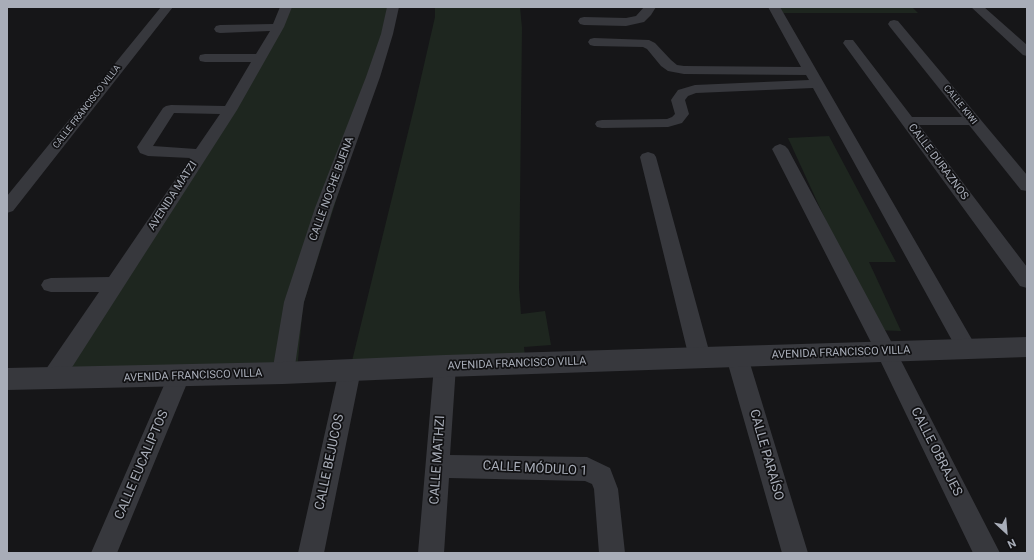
<!DOCTYPE html>
<meta charset="utf-8">
<style>
body{margin:0}
#map{position:relative;width:1034px;height:560px;overflow:hidden;background:#161618;font-family:Roboto,sans-serif}
canvas{display:block}
.frame{position:absolute;inset:0;border:8px solid #a8adb8;pointer-events:none}
.north{position:absolute;left:986px;top:512px;width:40px;height:40px;-webkit-text-stroke:3px #111113;paint-order:stroke;rotate:154deg;font-size:11px;font-weight:700;line-height:16px;text-align:center;color:#a8adb8}
.north::after{content:'';display:block;margin:auto;width:14px;height:18px;background:#a8adb8;clip-path:polygon(50% 0,100% 100%,50% 72%,0 100%)}
</style>
<div id="map">
<canvas width="1034" height="560"></canvas>
<div class="frame"></div>
<div class="north">N</div>
</div>
<script>
const g = document.querySelector('canvas').getContext('2d');
g.lineJoin = 'round';
function fill(path, color) {
  g.fillStyle = color;
  g.fill(path, 'evenodd');
}
function shape(rows) {
  const path = new Path2D();
  for (const r of rows) {
    path.moveTo(r[0], r[1]);
    for (let i = 2; i < r.length; i += 2) path.lineTo(r[i], r[i + 1]);
  }
  return path;
}
function label(font, color, halo, rows, align = 'center') {
  g.font = font + ' Roboto,sans-serif';
  g.lineWidth = 3.5;
  g.setLineDash([]);
  g.textBaseline = 'middle';
  g.strokeStyle = halo;
  g.fillStyle = color;
  for (const [text, x, y, turn = 0] of rows) {
    g.save();
    g.translate(x, y);
    g.rotate((+turn || 0) * Math.PI / 180);
    g.textAlign = isNaN(turn) ? turn : align;
    if (halo) g.strokeText(text, 0, 0);
    g.fillText(text, 0, 0);
    g.restore();
  }
}
fill(shape([
 [282,7,394,7,385,46,303,305,297,371,53,379,272,33],
 [435,7,520,7,522,28,519,288,521,314,545,311,551,345,524,347,526,365,350,369,415,104,435,17],
 [769,7,912,7,918,13,773,13],
 [829,136,896,262,869,262,901,331,876,330,788,138]
]), '#1e261f');
fill(shape([
 [161,7,173,7,13,211,7,213,7,196,161,7],
 [280,7,292,7,284,27,237,110,60,386,52,389,44,386,41,379,44,372,99,292,51,292,44,290,41,285,44,280,51,278,109,277,190,158,148,156,140,153,137,147,163,108,166,106,171,105,225,106,251,62,205,62,200,61,199,58,200,55,205,54,256,54,270,31,220,33,216,32,214,29,216,26,220,25,273,24,280,7],
 [174,113,220,114,196,149,153,146,174,113],
 [387,7,399,7,393,34,380,77,333,208,304,302,294,373,291,380,283,382,275,380,272,373,284,302,315,208,366,77,381,34,387,7],
 [644,7,656,7,651,15,644,22,626,26,584,25,580,24,578,21,580,18,584,17,626,18,636,16,644,7],
 [768,7,780,7,974,343,977,349,974,355,967,358,960,355,813,88,696,93,688,96,685,100,689,114,682,123,668,127,602,128,597,127,595,124,597,121,602,120,667,119,672,117,675,114,671,100,673,97,678,90,695,85,809,80,806,75,684,74,668,71,661,66,647,49,643,47,594,46,590,45,588,42,590,39,594,38,649,40,655,43,671,60,677,65,684,66,801,67,768,7],
 [971,7,984,7,1027,45,1027,56,1023,55,971,7],
 [894,20,898,21,1027,175,1027,191,1021,190,969,125,919,125,1027,267,1027,288,1020,286,843,43,845,40,853,40,912,117,962,117,890,27,888,24,890,21,894,20],
 [780,144,785,146,788,149,893,345,1000,553,973,553,878,356,772,149,775,146,780,144],
 [648,152,654,154,656,157,711,358,707,364,700,367,693,364,689,358,640,157,642,154,648,152],
 [737,348,744,351,748,357,808,553,782,553,726,357,730,351,737,348],
 [445,357,453,359,456,366,450,455,587,457,610,468,618,489,625,553,599,553,594,489,592,484,585,481,449,478,444,553,418,553,434,366,437,359,445,357],
 [350,361,358,363,361,370,324,553,298,553,339,370,342,363,350,361],
 [179,367,187,369,190,376,117,553,91,553,168,376,171,369,179,367]
]), '#37383d');
fill(shape([
 [1027,337,1027,357,445,377,283,384,7,390,7,368,283,362,445,355,1027,337]
]), '#37383d');
label('9px', '#a8adb8', '#111113', [
 ["CALLE KIWI",960,105,51],
 ["CALLE FRANCISCO VILLA",87,107,-52]
]);
label('11px', '#a8adb8', '#111113', [
 ["CALLE DURAZNOS",938,162,53],
 ["CALLE NOCHE BUENA",332,189,-70],
 ["AVENIDA MATZI",173,196,-57],
 ["AVENIDA FRANCISCO VILLA",841,353,-2],
 ["AVENIDA FRANCISCO VILLA",517,364,-2],
 ["AVENIDA FRANCISCO VILLA",193,376,-2]
]);
label('13px', '#a8adb8', '#111113', [
 ["CALLE OBRAJES",936,452,63],
 ["CALLE PARAÍSO",766,455,74],
 ["CALLE MATHZI",438,460,-86],
 ["CALLE BEJUCOS",330,462,-78],
 ["CALLE EUCALIPTOS",142,465,-67],
 ["CALLE MÓDULO 1",535,469,3]
]);
</script>
